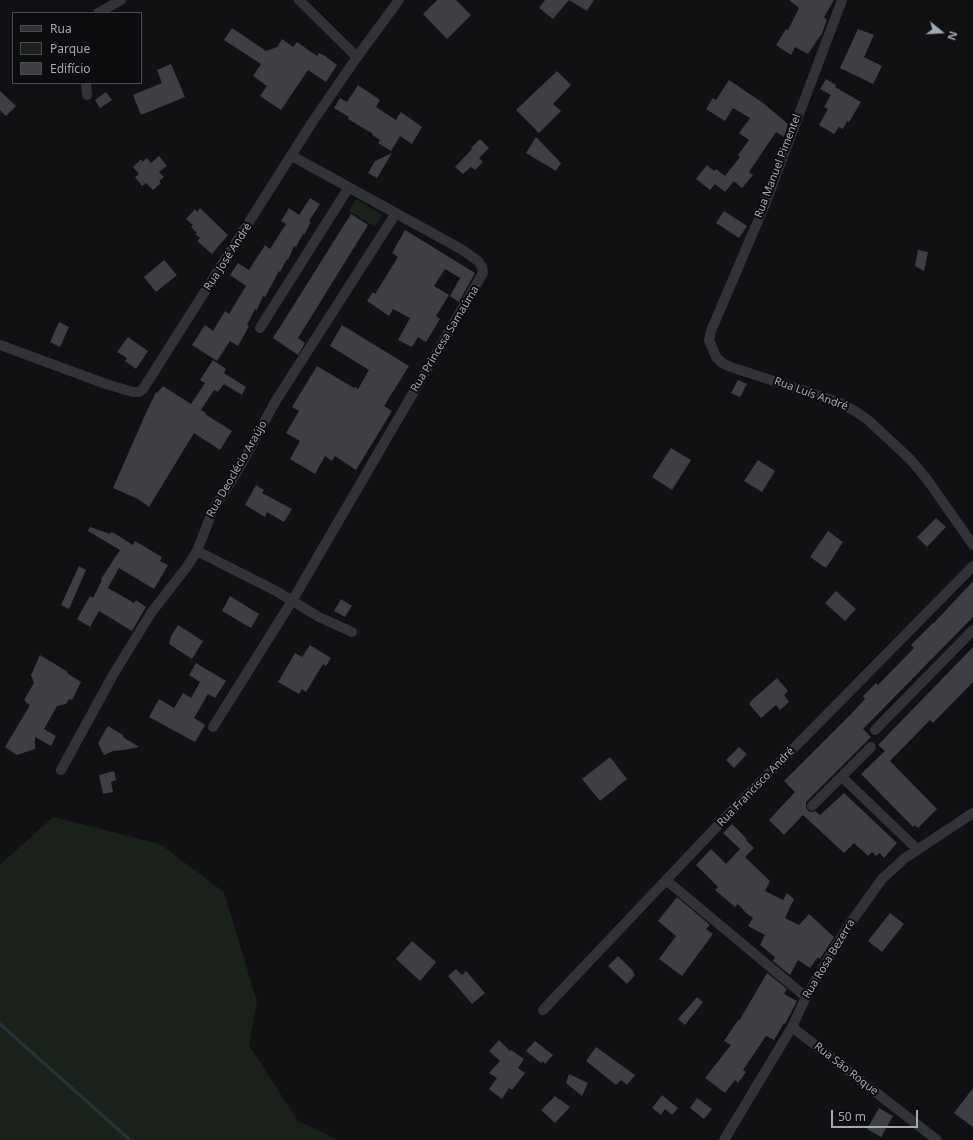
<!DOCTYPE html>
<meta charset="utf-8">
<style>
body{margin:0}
#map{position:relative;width:973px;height:1140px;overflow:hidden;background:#111113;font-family:"Noto Sans",sans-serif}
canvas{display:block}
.legend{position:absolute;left:12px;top:12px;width:130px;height:72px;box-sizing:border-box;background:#0c0c0e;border:1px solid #484b51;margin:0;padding:5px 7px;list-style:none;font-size:12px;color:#a1a9b5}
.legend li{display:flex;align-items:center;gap:8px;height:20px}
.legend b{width:20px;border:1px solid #484b51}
.north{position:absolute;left:921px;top:12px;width:40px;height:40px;-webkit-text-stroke:3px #0c0c0e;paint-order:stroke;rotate:108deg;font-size:11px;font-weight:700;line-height:16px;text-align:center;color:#a1a9b5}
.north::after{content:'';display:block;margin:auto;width:14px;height:18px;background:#a1a9b5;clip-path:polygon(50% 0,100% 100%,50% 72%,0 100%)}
.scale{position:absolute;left:831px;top:1110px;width:87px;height:18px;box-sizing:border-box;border:2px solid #a1a9b5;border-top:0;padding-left:5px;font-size:12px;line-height:14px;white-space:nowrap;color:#a1a9b5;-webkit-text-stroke:3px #0c0c0e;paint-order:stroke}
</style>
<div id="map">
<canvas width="973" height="1140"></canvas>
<ul class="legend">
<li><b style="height:5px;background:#323338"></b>Rua</li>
<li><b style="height:11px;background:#19211a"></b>Parque</li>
<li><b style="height:11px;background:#3d3f43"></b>Edifício</li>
</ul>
<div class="north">N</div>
<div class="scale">50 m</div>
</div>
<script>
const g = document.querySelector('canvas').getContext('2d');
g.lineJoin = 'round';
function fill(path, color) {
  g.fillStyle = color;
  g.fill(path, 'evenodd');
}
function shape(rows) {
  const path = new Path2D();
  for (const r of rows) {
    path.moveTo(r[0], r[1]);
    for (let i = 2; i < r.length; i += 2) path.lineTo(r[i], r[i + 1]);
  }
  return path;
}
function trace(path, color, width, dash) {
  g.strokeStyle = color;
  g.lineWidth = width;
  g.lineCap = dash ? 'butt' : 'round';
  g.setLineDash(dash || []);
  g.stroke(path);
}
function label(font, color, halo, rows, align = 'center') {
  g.font = font + ' "Noto Sans",sans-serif';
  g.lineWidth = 4;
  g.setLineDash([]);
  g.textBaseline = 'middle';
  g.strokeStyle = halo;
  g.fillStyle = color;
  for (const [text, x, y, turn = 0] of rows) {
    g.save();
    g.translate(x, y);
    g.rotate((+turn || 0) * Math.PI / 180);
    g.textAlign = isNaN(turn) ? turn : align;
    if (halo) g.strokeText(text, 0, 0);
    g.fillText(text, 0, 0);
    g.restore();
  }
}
fill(shape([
 [356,199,382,215,375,227,349,211],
 [53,817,160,844,224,892,257,1002,249,1045,298,1121,339,1140,0,1140,0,865]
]), '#19211a');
trace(shape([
 [0,1024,130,1140]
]), '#273138', 3.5);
fill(shape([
 [437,0,456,0,471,15,447,39,423,14],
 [545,0,569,0,553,19,539,8],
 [569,0,594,0,587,11],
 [789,0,834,0,824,17,827,20,821,36,820,36,808,54,795,47,791,55,776,45,786,29,788,30,799,8],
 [232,28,266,51,277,47,282,39,293,47,297,42,317,56,319,53,325,56,337,65,326,82,308,70,281,110,260,96,267,86,253,76,261,64,224,40],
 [858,29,874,35,864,57,882,66,873,84,840,68],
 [171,64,185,97,141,115,133,95,162,83,157,70],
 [557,71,571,85,553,104,561,111,539,133,516,110],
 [826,79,836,85,835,87,861,102,849,122,847,121,843,129,839,127,834,134,819,125,828,109,824,107,831,95,820,89],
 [729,80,763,103,788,124,784,137,776,132,749,172,753,175,742,188,734,181,725,192,715,184,710,190,696,179,707,165,714,171,716,169,725,176,740,157,738,155,749,140,739,133,750,118,733,108,725,121,706,109,713,98,716,100],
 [358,85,380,100,376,107,396,120,401,112,422,127,412,144,400,136,391,151,378,143,380,140,372,135,373,134,348,119,349,117,334,108,340,98,347,102],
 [0,91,16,106,6,116,0,110],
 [106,92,112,100,100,108,95,100],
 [536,137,561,163,556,171,526,153],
 [480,139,489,148,479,158,483,162,475,170,471,167,463,174,455,167,472,149,471,148],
 [392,153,377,178,368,173,375,161],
 [159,156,167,166,159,172,164,177,159,181,161,183,153,190,146,183,142,186,135,177,139,174,133,167,141,159,142,162,147,158,151,163],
 [310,198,320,204,309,221,311,222,304,235,303,234,296,247,294,246,288,260,287,259,280,272,279,271,265,297,263,296,257,310,255,309,247,325,249,326,238,346,230,341,217,361,192,345,205,325,213,331,225,311,229,314,246,286,230,275,238,263,249,270,265,245,270,249,286,224,281,221,289,208,299,215],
 [200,208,228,235,212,254,197,241,200,238,195,234,197,233,191,227,193,225,186,219,195,209,197,212],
 [724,211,747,226,739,238,716,223],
 [351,214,368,225,298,338,305,343,298,355,273,338],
 [405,230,475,273,459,302,450,296,460,278,445,269,434,286,449,295,436,316,440,319,426,342,418,337,412,347,398,340,410,318,393,309,389,316,367,301,373,292,375,294,398,257,392,253],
 [918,250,928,252,924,271,915,266],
 [164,260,177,275,156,292,144,277],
 [59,322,69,327,60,347,50,342],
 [342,325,409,366,384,406,392,411,356,470,335,456,332,461,325,456,315,474,290,459,300,441,286,433,299,411,292,407,317,366,354,388,355,387,358,389,369,370,330,346],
 [128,337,148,351,136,369,125,361,127,358,117,352],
 [213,360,226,369,224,373,246,387,242,395,224,384,218,392,214,390,201,410,206,413,205,414,232,431,220,450,194,433,149,507,138,499,113,488,146,413,156,392,157,393,163,386,191,404,205,383,200,380],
 [738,380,747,384,740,397,731,393],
 [671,448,691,460,672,490,652,477],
 [758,460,775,471,762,492,744,481],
 [256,485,264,490,262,493,292,509,284,522,267,512,265,517,245,505],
 [936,518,946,527,927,547,917,537],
 [90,527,110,534,111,532,114,533,133,545,135,541,162,557,160,561,168,565,154,589,119,568,110,584,108,588,134,603,136,600,146,607,132,631,99,611,90,627,77,619,90,596,93,598,102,580,101,579,120,550,88,531],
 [828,531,843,542,826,568,810,557],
 [79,566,86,570,69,609,61,605],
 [973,581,973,617,863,729,871,737,806,802,806,807,808,811,811,812,815,811,820,815,844,793,897,843,884,858,880,853,876,856,872,852,868,856,854,843,844,853,803,815,784,835,769,820,795,792,784,781,851,714,865,699,863,696,876,683,878,685,914,648,911,645,933,623,934,623],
 [836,591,856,609,845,621,825,603],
 [230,596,259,614,251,628,222,611],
 [341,599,352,606,345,617,334,611],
 [178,625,203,641,192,659,169,644,171,636],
 [310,645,331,658,326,666,323,664,306,692,302,689,299,694,278,682,295,653,302,657],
 [973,647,973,682,933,723,930,720,890,761,937,809,918,828,915,825,913,827,861,774,885,751,878,745],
 [40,655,68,672,67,673,81,682,72,700,69,699,66,704,57,706,44,729,56,736,51,746,35,737,35,749,17,755,5,747,30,705,25,702,26,701,24,700,34,683,31,675],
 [196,663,226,681,215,698,208,694,194,718,205,725,195,742,149,717,159,699,174,708,183,693,191,698,200,682,189,675],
 [777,678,788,691,784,695,789,702,780,710,776,705,761,718,749,704,752,700],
 [108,726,123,735,123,737,139,747,124,750,113,751,104,755,98,743],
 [739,747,747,754,734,768,726,760],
 [610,757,627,779,600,801,582,779],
 [114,771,116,780,111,782,113,792,103,794,99,775],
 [732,824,747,839,746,840,754,848,745,857,770,881,765,891,783,900,787,893,794,899,785,918,799,925,809,914,834,937,820,959,818,957,810,968,798,960,790,975,773,961,775,957,760,945,765,935,748,926,753,918,746,913,738,904,735,907,715,890,718,887,696,865,711,849,726,864,740,849,723,833],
 [677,897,710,925,706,929,713,934,682,976,659,959,676,936,658,921],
 [890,913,904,924,882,952,868,941],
 [412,941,436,962,420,981,396,959],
 [618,956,634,972,633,973,635,975,627,984,608,966],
 [456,969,462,975,466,971,485,993,472,1004,448,976],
 [767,973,787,989,784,994,797,1001,785,1024,784,1023,774,1040,766,1036,743,1070,746,1072,738,1083,735,1080,725,1093,705,1078,731,1045,724,1041,738,1020,739,1021],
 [697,997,703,1002,685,1025,678,1019],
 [499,1040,510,1051,511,1050,524,1059,518,1068,525,1073,512,1090,509,1088,502,1099,489,1089,497,1078,489,1073,500,1061,489,1051],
 [535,1041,553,1055,545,1064,543,1061,541,1063,526,1051],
 [596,1047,635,1075,627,1085,621,1080,616,1085,586,1061],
 [569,1074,588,1083,582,1096,566,1083],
 [973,1088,973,1127,954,1113],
 [662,1095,678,1108,672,1115,665,1109,661,1115,652,1108],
 [555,1096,570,1107,555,1123,541,1110],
 [697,1098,712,1109,704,1119,690,1108],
 [879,1108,893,1116,881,1137,867,1129]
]), '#3d3f43');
trace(shape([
 [299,0,357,57],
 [842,0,766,202,711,331,709,340,716,357,722,363,731,367,838,402,855,411,868,420,910,459,926,478,973,545],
 [98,13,121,0],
 [86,83,87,95],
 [260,328,349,187],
 [0,345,106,384,133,392,139,392,143,389,313,121,357,57,399,0],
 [197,551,276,591,319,617,352,632],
 [213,727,292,601,483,273,482,267,478,261,461,249,292,156],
 [875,730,973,630],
 [61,770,113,675,151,613,186,568,197,551,213,510,241,465,275,402,396,213],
 [842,777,918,850],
 [812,806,871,747],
 [666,880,806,997],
 [543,1010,723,820,973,566],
 [792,1027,937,1140],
 [724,1140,792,1027,806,997,837,944,849,925,882,879,905,858,973,813]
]), '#323338', 10);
label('11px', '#a1a9b5', '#0c0c0e', [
 ["Rua Manuel Pimentel",778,166,-69],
 ["Rua José André",228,257,-57],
 ["Rua Princesa Samaúma",445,339,-59],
 ["Rua Luís André",811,394,20],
 ["Rua Deoclécio Araújo",237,469,-60],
 ["Rua Francisco André",756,787,-46],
 ["Rua Rosa Bezerra",829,959,-59],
 ["Rua São Roque",846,1069,38]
]);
</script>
